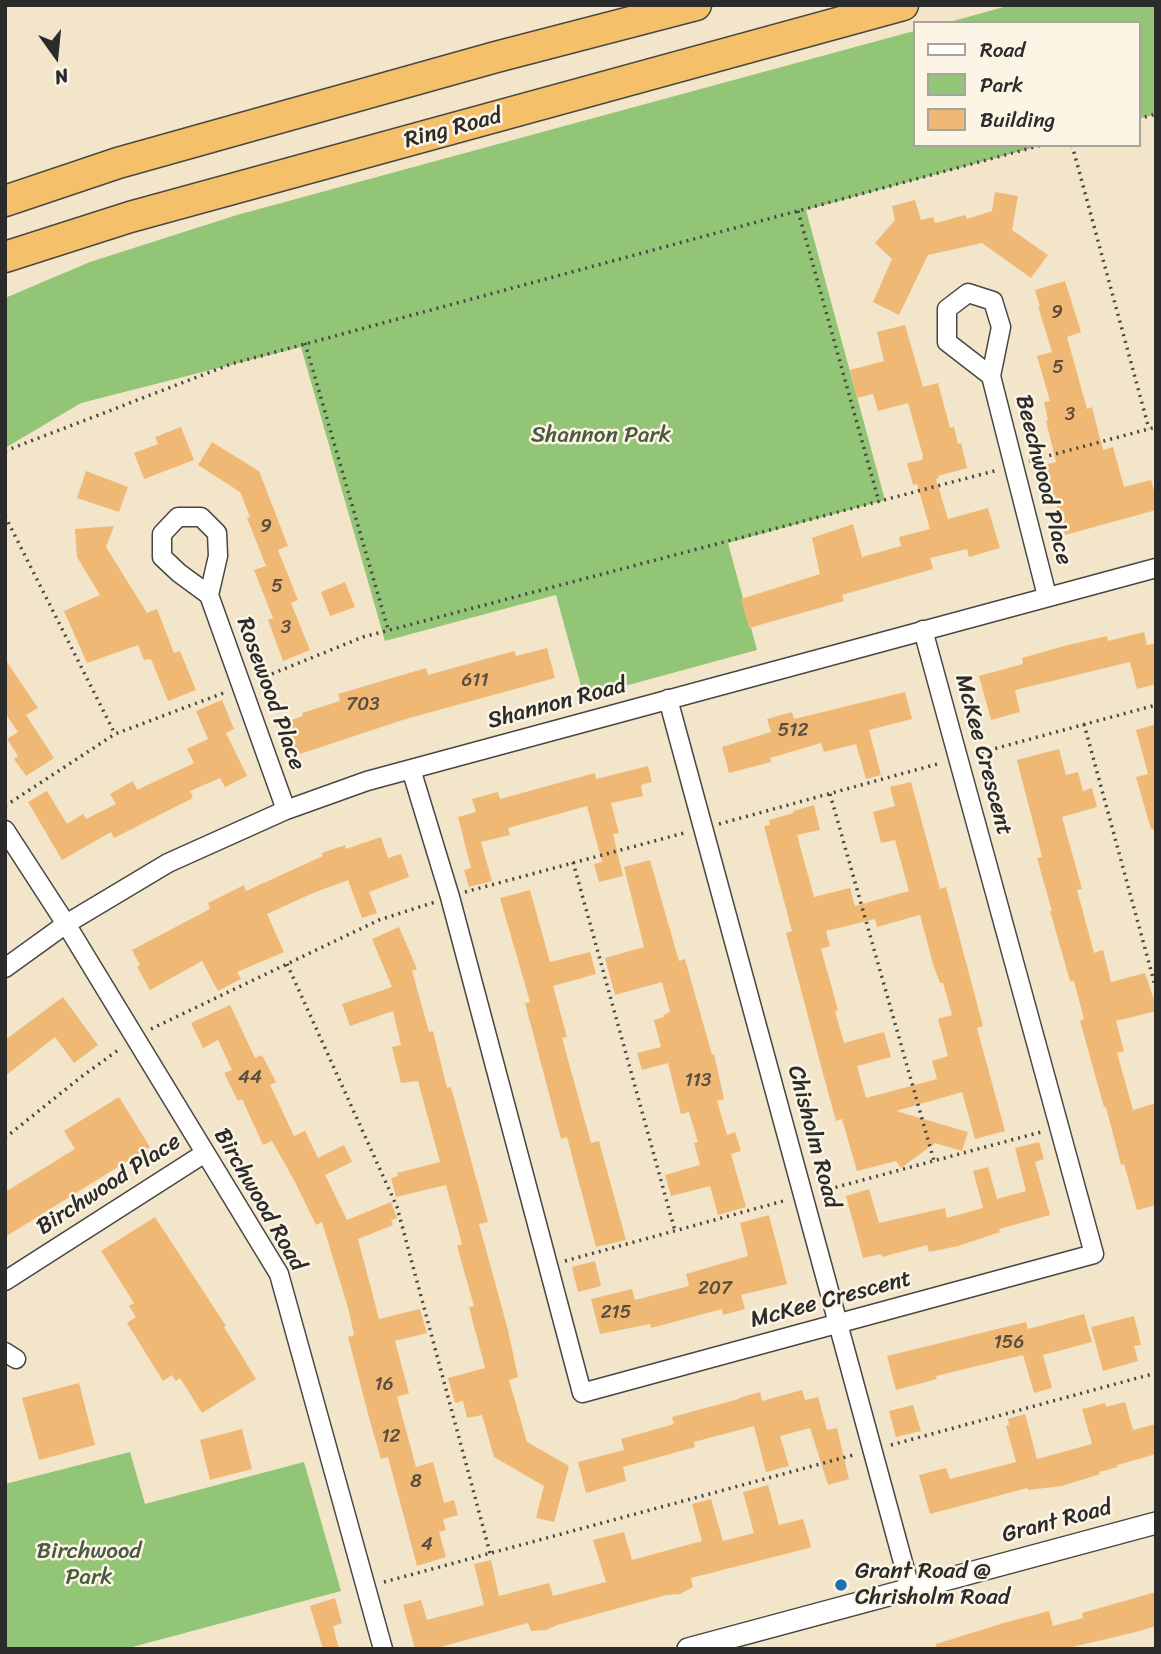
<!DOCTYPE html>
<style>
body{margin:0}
#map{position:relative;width:1161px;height:1654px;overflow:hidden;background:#f3e5ca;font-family:Sriracha,sans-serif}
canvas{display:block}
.frame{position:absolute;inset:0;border:7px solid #2b2b2b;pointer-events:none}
.legend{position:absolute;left:913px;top:21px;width:228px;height:126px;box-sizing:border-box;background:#fcf5e5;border:2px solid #a8a49b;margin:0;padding:9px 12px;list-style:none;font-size:21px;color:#2b2b2b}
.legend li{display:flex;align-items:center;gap:14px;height:35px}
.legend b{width:35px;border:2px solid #a8a49b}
.north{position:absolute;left:21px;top:21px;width:70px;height:70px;-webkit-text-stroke:5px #fcf5e5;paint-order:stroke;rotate:165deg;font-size:19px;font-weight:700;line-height:28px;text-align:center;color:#2b2b2b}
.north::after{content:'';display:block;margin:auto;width:24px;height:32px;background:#2b2b2b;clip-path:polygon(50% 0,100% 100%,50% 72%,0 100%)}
</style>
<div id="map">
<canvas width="1161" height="1654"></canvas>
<div class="frame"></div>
<ul class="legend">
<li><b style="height:9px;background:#fff"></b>Road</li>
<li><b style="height:19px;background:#92c575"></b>Park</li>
<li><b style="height:19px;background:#f0b875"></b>Building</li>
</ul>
<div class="north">N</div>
</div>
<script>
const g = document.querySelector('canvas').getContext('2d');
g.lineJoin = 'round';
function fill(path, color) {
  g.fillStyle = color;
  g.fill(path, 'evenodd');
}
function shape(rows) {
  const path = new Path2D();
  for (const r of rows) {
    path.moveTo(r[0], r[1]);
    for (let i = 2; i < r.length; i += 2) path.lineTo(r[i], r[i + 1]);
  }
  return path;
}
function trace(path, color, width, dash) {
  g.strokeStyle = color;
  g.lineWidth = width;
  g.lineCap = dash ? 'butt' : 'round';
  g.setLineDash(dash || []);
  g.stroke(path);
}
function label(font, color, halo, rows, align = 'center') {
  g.font = font + ' Sriracha,sans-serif';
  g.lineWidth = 5;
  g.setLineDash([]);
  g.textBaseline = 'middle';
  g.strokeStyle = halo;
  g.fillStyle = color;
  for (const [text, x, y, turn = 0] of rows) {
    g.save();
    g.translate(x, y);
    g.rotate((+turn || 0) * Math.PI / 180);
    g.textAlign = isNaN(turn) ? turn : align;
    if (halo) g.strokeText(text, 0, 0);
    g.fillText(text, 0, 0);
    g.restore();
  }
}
fill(shape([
 [1011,5,1156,5,1156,114,1138,119,1138,23,946,23],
 [914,31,914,145,1043,145,806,210,885,500,728,543,757,650,584,697,556,595,385,641,301,347,81,403,5,448,5,298,90,262,237,215],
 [130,1452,145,1504,304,1462,341,1591,125,1649,5,1649,5,1484]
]), '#92c575');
fill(shape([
 [995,192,1018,196,1012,230,1048,255,1031,278,982,243,928,255,899,315,873,302,892,259,875,243,895,220,892,206,915,200,921,220,933,217,935,223,966,215,967,219,992,211],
 [1065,281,1081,332,1067,337,1087,409,1092,407,1103,450,1113,447,1124,487,1151,480,1156,498,1156,510,1065,535,1052,489,1043,492,1037,467,1056,462,1046,421,1048,420,1044,402,1050,401,1037,356,1052,352,1038,306,1040,306,1035,290],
 [905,325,923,387,938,383,950,428,954,427,958,444,961,443,967,468,938,476,939,478,936,479,948,519,988,508,1000,548,969,557,967,549,930,558,933,569,842,595,844,601,749,628,741,599,820,574,812,538,853,524,862,557,901,546,899,537,930,529,917,484,913,485,907,463,922,460,923,456,908,403,878,411,873,394,857,398,850,370,884,361,877,332],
 [181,427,194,460,144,479,134,453,158,444,155,437],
 [212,442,259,471,288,546,278,550,298,600,291,603,310,650,283,661,268,620,273,618,254,570,266,566,247,518,250,517,240,492,198,465],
 [86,471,128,487,119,512,77,498],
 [114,526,106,547,147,613,157,609,174,653,180,651,196,690,168,701,151,659,144,660,138,645,87,663,64,611,100,595,77,557,75,529],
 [345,582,355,607,330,616,321,592],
 [1144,632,1147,645,1156,643,1156,684,1137,689,1130,662,1015,690,1020,712,991,720,979,676,1023,664,1022,658,1064,646,1107,636,1108,641],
 [547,648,555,678,406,719,297,755,286,722,303,716,302,713,340,701,338,694,426,668,428,675,514,651,516,656],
 [5,659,38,708,26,715,54,758,26,776,14,759,18,756,7,739,18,732,5,713],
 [905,692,912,719,869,730,881,775,866,779,856,744,824,752,821,743,770,758,771,762,729,773,722,747,771,732,767,719,792,712,794,719],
 [222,700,234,729,226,733,247,776,225,787,220,778,190,791,193,798,114,838,111,832,62,860,28,802,47,791,67,824,83,814,86,819,116,804,110,794,133,781,137,790,194,763,187,749,208,739,196,711],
 [1156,724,1156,829,1151,829,1136,777,1148,774,1136,730],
 [1059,749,1066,775,1078,772,1083,791,1092,788,1097,807,1062,817,1082,889,1077,890,1094,953,1103,950,1111,982,1145,973,1156,1006,1156,1011,1116,1021,1124,1051,1117,1053,1133,1110,1156,1103,1156,1205,1137,1210,1124,1164,1121,1165,1106,1107,1104,1107,1080,1021,1084,1019,1074,981,1070,981,1050,911,1052,911,1037,858,1042,857,1017,760],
 [648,766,652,782,641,785,643,796,611,803,619,833,613,834,623,876,599,882,594,864,602,862,587,806,508,828,510,835,481,842,492,881,469,887,464,870,471,868,458,817,476,812,472,799,498,792,500,799,595,773,596,779],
 [911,782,940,889,946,887,983,1026,977,1028,1005,1131,975,1139,962,1092,896,1111,968,1132,962,1151,935,1143,901,1168,896,1161,857,1171,842,1119,836,1121,825,1081,786,933,792,931,764,826,770,825,769,820,794,813,793,811,814,805,820,830,797,835,814,897,850,888,855,906,909,891,895,840,881,843,873,812,895,806,890,787],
 [920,915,933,964,940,983,943,983,952,1015,938,1019,948,1056,932,1061,937,1079,866,1098,857,1066,891,1057,884,1032,844,1043,835,1011,838,1010,821,949,830,946,826,931,875,919,877,927],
 [381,837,388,858,401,854,409,877,369,892,377,913,362,918,348,880,313,893,267,914,284,952,237,972,241,979,218,991,202,961,150,990,137,967,140,965,132,950,210,909,208,903,244,885,246,891,323,856,322,853,345,845,346,849],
 [650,860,679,961,685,959,712,1055,714,1054,724,1099,717,1101,727,1135,735,1132,741,1151,731,1154,746,1207,718,1215,710,1186,671,1196,665,1175,700,1165,694,1143,698,1142,689,1112,681,1114,668,1063,642,1070,637,1053,661,1047,654,1020,664,1017,663,1015,670,1012,662,982,615,995,605,958,644,947,624,867],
 [530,890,550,962,590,952,596,974,553,986,567,1037,562,1038,591,1143,599,1141,626,1240,596,1247,567,1137,561,1139,525,1003,530,1002,500,898],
 [399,927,417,969,412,971,429,1032,433,1031,447,1088,451,1087,488,1222,479,1224,508,1330,518,1377,509,1380,527,1442,569,1466,554,1522,536,1518,544,1486,494,1457,482,1415,467,1418,463,1401,455,1403,448,1378,485,1368,469,1307,474,1306,457,1246,462,1244,446,1185,396,1197,391,1178,398,1176,397,1173,440,1162,418,1081,401,1083,392,1047,401,1045,393,1011,350,1026,342,1004,392,987,372,939],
 [63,997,98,1045,74,1063,55,1037,5,1076,5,1040],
 [230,1005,255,1058,262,1055,276,1082,270,1085,294,1136,305,1131,318,1158,344,1145,352,1162,325,1175,347,1220,391,1202,397,1218,391,1220,393,1225,358,1239,379,1319,420,1309,427,1333,395,1341,409,1393,397,1397,416,1467,433,1462,444,1503,454,1500,458,1515,443,1519,446,1530,439,1532,446,1557,417,1566,388,1457,381,1459,371,1425,348,1337,354,1335,349,1311,322,1222,316,1225,295,1182,272,1141,263,1145,242,1099,238,1101,224,1073,232,1070,218,1040,203,1048,191,1023],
 [119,1097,150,1147,5,1237,5,1192,75,1149,64,1131],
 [1039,1142,1044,1159,1035,1162,1050,1215,999,1229,1000,1232,958,1246,929,1252,927,1245,882,1257,881,1254,863,1258,846,1196,869,1189,879,1223,945,1208,947,1218,983,1208,973,1171,988,1167,997,1199,1026,1191,1015,1148],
 [769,1215,787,1284,741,1295,745,1309,723,1315,722,1309,651,1328,650,1324,600,1334,591,1299,632,1289,635,1300,689,1286,686,1274,748,1256,740,1223],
 [155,1217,226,1326,224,1327,256,1379,202,1413,180,1378,176,1381,172,1375,163,1381,127,1323,136,1317,129,1306,134,1303,101,1251],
 [595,1261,601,1286,578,1292,572,1267],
 [1084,1314,1092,1342,1043,1355,1052,1388,1034,1393,1023,1355,936,1376,937,1379,896,1390,887,1356,1026,1322,1028,1329],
 [1134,1316,1141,1345,1134,1346,1138,1361,1103,1371,1091,1327],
 [79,1383,95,1445,39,1460,22,1398],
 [802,1390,805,1400,818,1397,827,1430,837,1428,849,1479,828,1485,810,1428,780,1436,789,1466,766,1472,754,1426,694,1442,695,1447,623,1467,626,1481,586,1493,578,1462,624,1450,621,1439,674,1424,672,1417,739,1399,739,1398,760,1392,762,1401],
 [1125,1402,1133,1430,1156,1424,1156,1454,1117,1465,1118,1467,1099,1472,1100,1474,1062,1486,1028,1490,1027,1488,930,1514,919,1475,946,1468,950,1479,1016,1462,1006,1426,1009,1425,1008,1419,1025,1414,1037,1459,1092,1444,1082,1409,1105,1403,1106,1407],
 [913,1405,921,1431,896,1437,889,1411],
 [242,1429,252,1469,210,1480,200,1440],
 [768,1485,779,1525,803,1519,811,1546,809,1548,691,1578,693,1587,680,1594,666,1595,557,1625,546,1630,531,1631,528,1623,433,1649,415,1649,403,1605,421,1600,427,1620,484,1605,474,1564,491,1560,499,1596,549,1583,553,1596,606,1582,593,1540,624,1532,632,1560,702,1541,692,1504,711,1499,723,1541,754,1533,743,1492],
 [1156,1592,1156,1626,1136,1632,1064,1649,937,1649,936,1644,1007,1622,1049,1611,1053,1626,1083,1618,1082,1613],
 [335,1598,342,1623,333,1626,339,1649,323,1649,310,1606]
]), '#f0b875');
const minor = shape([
 [991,376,947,342,947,309,968,293,993,301,1001,327,991,376,1047,596],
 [178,517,201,517,217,533,218,556,209,595,179,573,162,557,162,534,178,517],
 [209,595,286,810],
 [668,699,910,1588],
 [411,769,450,897,582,1393,1094,1254,923,630],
 [5,830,66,924,279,1274,383,1649],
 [5,968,66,924,168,863,286,810,367,781,1156,568],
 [5,1281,205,1153],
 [5,1352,16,1359]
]);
const tertiary = shape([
 [688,1649,1156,1523]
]);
const motorway = shape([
 [5,201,118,163,496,57,696,5],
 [5,257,130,217,903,5]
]);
trace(minor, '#494743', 21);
trace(tertiary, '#494743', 24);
trace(motorway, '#494743', 33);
trace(shape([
 [1138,119,1156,114],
 [1072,145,1149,429],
 [798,211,879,502],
 [305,343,388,629],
 [5,451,231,364,1042,145],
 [1029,461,1156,427],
 [5,516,115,734],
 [259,679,363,637,998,470],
 [1084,724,1156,989],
 [975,754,1156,705],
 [830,794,934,1161],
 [5,806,115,734,226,692],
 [719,824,941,763],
 [573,862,675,1231],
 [465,892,684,833],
 [287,964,397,1207,490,1553],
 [151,1029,379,920,435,902],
 [5,1138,81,1077,121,1048],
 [822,1191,1041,1132],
 [565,1261,787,1200],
 [891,1445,1156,1373],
 [384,1582,857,1454]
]), '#494743', 3.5, [2, 5]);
trace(minor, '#fff', 18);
trace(tertiary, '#fff', 21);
trace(motorway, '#f4c16a', 30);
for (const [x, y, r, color] of [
 [841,1585,7,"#1f6fb2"]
]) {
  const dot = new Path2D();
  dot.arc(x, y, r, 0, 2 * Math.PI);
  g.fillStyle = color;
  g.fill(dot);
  trace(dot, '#fcf5e5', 2.5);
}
label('19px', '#5c4e3e', null, [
 ["9",1057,313],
 ["5",1058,368],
 ["3",1070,415],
 ["9",266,527],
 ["5",277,587],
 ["3",286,628],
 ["611",475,681],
 ["703",363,705],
 ["512",793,731],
 ["44",250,1078],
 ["113",698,1081],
 ["207",715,1289],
 ["215",616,1313],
 ["156",1009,1343],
 ["16",384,1385],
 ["12",391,1437],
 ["8",416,1482],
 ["4",427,1545]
]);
label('23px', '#2b2b2b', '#fcf5e5', [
 ["Ring Road",453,129,-15],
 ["Beechwood Place",1043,480,76],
 ["Rosewood Place",270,694,70],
 ["Shannon Road",557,704,-15],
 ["McKee Crescent",983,755,75],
 ["Chisholm Road",813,1137,75],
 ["Birchwood Place",109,1185,-33],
 ["Birchwood Road",259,1200,60],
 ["McKee Crescent",831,1300,-15],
 ["Grant Road",1057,1522,-15]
]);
label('23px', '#4a5941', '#fcf5e5', [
 ["Shannon Park",601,436],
 ["Birchwood",89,1552],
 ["Park",89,1578]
]);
label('23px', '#2b2b2b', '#fcf5e5', [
 ["Grant Road @",855,1572],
 ["Chrisholm Road",855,1598]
], 'left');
</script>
